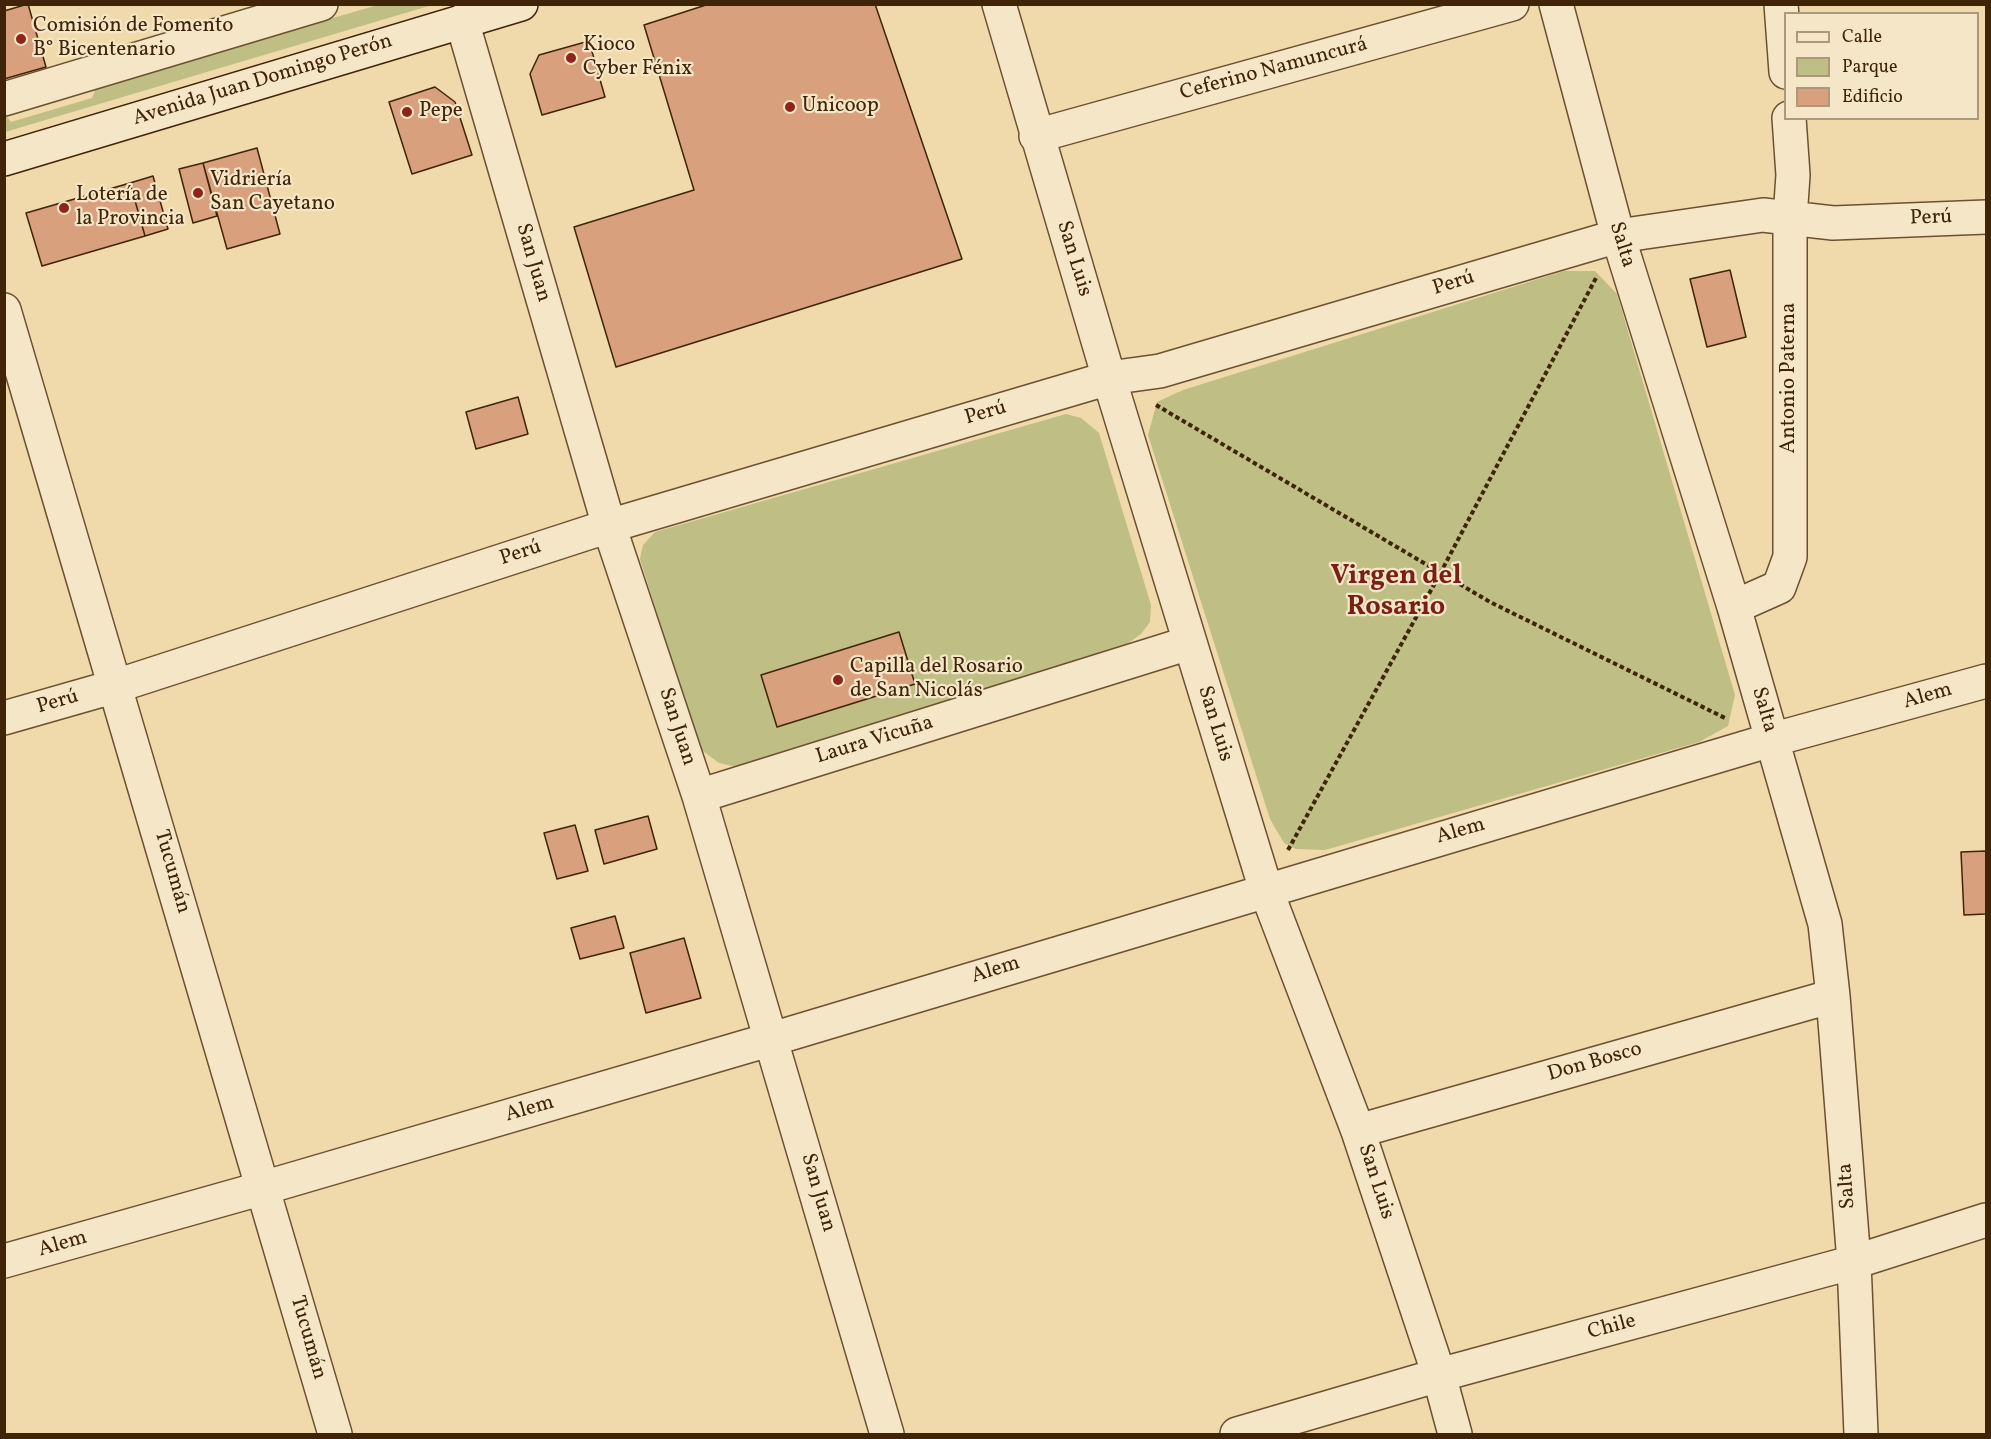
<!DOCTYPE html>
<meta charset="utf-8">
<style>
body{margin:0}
#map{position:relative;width:1991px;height:1439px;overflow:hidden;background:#f0d9aa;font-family:Vollkorn,serif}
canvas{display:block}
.frame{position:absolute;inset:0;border:6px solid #3f2407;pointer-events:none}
.legend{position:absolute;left:1784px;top:12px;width:195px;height:108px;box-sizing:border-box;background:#f5e6c8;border:2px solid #ac987b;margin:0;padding:8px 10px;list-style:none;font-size:18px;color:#3f2407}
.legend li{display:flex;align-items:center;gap:12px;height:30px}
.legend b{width:30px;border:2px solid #ac987b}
</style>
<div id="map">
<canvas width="1991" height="1439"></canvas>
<div class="frame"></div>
<ul class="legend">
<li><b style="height:8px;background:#f5e6c8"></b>Calle</li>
<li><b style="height:16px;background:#bebe85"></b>Parque</li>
<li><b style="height:16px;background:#d8a07c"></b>Edificio</li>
</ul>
</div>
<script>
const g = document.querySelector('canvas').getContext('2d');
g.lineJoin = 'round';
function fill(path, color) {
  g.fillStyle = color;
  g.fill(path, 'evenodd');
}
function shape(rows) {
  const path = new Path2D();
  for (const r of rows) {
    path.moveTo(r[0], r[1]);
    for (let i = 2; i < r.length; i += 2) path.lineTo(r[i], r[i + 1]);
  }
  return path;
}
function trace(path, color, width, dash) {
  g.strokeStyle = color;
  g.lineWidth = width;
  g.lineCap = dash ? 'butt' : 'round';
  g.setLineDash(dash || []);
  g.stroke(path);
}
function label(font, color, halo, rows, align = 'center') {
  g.font = font + ' Vollkorn,serif';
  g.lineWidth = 4.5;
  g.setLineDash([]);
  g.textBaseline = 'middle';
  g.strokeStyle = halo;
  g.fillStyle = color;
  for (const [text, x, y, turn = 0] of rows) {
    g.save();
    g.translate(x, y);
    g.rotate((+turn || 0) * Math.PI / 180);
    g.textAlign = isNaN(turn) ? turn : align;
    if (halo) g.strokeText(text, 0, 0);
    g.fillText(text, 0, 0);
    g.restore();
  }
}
fill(shape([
 [378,5,432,5,5,132,5,114,11,122,92,98,97,86],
 [1564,271,1595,271,1617,294,1735,695,1728,726,1699,742,1325,850,1296,849,1284,843,1270,819,1148,435,1157,402,1183,390],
 [1066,414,1081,418,1099,433,1151,605,1150,622,1141,634,1127,644,761,764,737,767,719,763,699,748,640,559,643,545,655,532]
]), '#bebe85');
const building = shape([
 [28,4,46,67,4,79,4,11,28,4],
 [709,4,875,4,962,259,616,367,574,227,694,190,644,25,709,4],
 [589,41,605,97,542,115,530,74,539,55,589,41],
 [435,87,455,102,472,155,412,174,389,102,435,87],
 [257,148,280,234,227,249,203,163,257,148],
 [203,163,217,216,193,223,179,169,203,163],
 [153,176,168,229,145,236,130,183,153,176],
 [130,183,145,236,42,266,26,213,130,183],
 [1730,270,1746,337,1707,347,1690,279,1730,270],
 [518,397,528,434,476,449,466,412,518,397],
 [899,632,915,684,777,727,761,675,899,632],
 [648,816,657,849,604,864,595,830,648,816],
 [575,825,588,871,557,879,544,833,575,825],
 [1986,851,1986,914,1964,915,1961,852,1986,851],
 [615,916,624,948,580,959,571,928,615,916],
 [684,938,701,998,646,1013,630,953,684,938]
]);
fill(building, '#d8a07c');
trace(building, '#3f2407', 1.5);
const street = shape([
 [999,4,1109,378,1266,890,1358,1131,1439,1375,1455,1434],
 [1556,4,1618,236,1734,607,1825,924,1833,996,1854,1262,1861,1434],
 [1781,4,1786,72],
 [462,21,609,526,699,796,887,1434],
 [4,99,321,4],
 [1036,136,1512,4],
 [4,310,335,1434],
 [1734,607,1779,587,1790,557,1790,218,1793,175,1789,118],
 [4,718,116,686,609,526,1109,378,1160,371,1618,236,1763,215,1833,223,1986,217],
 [699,796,1189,643],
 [1358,1131,1833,996],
 [4,1261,263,1188,772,1039,1771,740,1986,681],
 [1237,1434,1439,1375,1854,1262,1986,1220]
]);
const secondary = shape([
 [4,159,521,4]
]);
trace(street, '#6b5130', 36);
trace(secondary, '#3f2407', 36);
trace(shape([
 [1156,405,1490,602,1725,718],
 [1288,850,1441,572,1596,278]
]), '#3f2407', 4, [4.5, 3]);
trace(street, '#f5e6c8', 33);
trace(secondary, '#f5e6c8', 33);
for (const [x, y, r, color] of [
 [21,39,6,"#8f2418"],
 [571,58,6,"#8f2418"],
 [790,107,6,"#8f2418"],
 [407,112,6,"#8f2418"],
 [198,193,6,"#8f2418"],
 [64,208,6,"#8f2418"],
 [838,680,6,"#8f2418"]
]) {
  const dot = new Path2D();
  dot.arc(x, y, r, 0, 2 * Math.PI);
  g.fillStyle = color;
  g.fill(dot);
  trace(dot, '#f5e6c8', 2);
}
label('21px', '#3f2407', '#f5e6c8', [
 ["Comisión de Fomento",33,27],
 ["B° Bicentenario",33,51],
 ["Kioco",583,46],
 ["Cyber Fénix",583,70],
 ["Unicoop",802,107],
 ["Pepe",419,112],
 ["Vidriería",210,181],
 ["San Cayetano",210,205],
 ["Lotería de",76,196],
 ["la Provincia",76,220],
 ["Capilla del Rosario",850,668],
 ["de San Nicolás",850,692]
], 'left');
label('21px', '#3f2407', '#f5e6c8', [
 ["Ceferino Namuncurá",1274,70,-15],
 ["Avenida Juan Domingo Perón",263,81,-17],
 ["Perú",1931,219,-2],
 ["Salta",1621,245,73],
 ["San Luis",1073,259,73],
 ["San Juan",532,263,74],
 ["Perú",1454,284,-17],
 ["Antonio Paterna",1790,378,-90],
 ["Perú",986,414,-16],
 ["Perú",521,554,-18],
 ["Alem",1928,697,-16],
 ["Perú",58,703,-16],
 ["Salta",1763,710,74],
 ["San Luis",1214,724,73],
 ["San Juan",676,727,72],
 ["Laura Vicuña",875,741,-17],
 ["Alem",1461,832,-16],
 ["Tucumán",171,872,74],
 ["Alem",996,971,-17],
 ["Don Bosco",1595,1063,-16],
 ["Alem",530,1110,-16],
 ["San Luis",1375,1182,72],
 ["Salta",1848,1186,-94],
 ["San Juan",817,1193,74],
 ["Alem",63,1245,-16],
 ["Chile",1612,1328,-15],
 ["Tucumán",307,1338,74]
]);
label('bold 27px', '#7a1f14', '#f5e6c8', [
 ["Virgen del",1396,578],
 ["Rosario",1396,609]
]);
</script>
